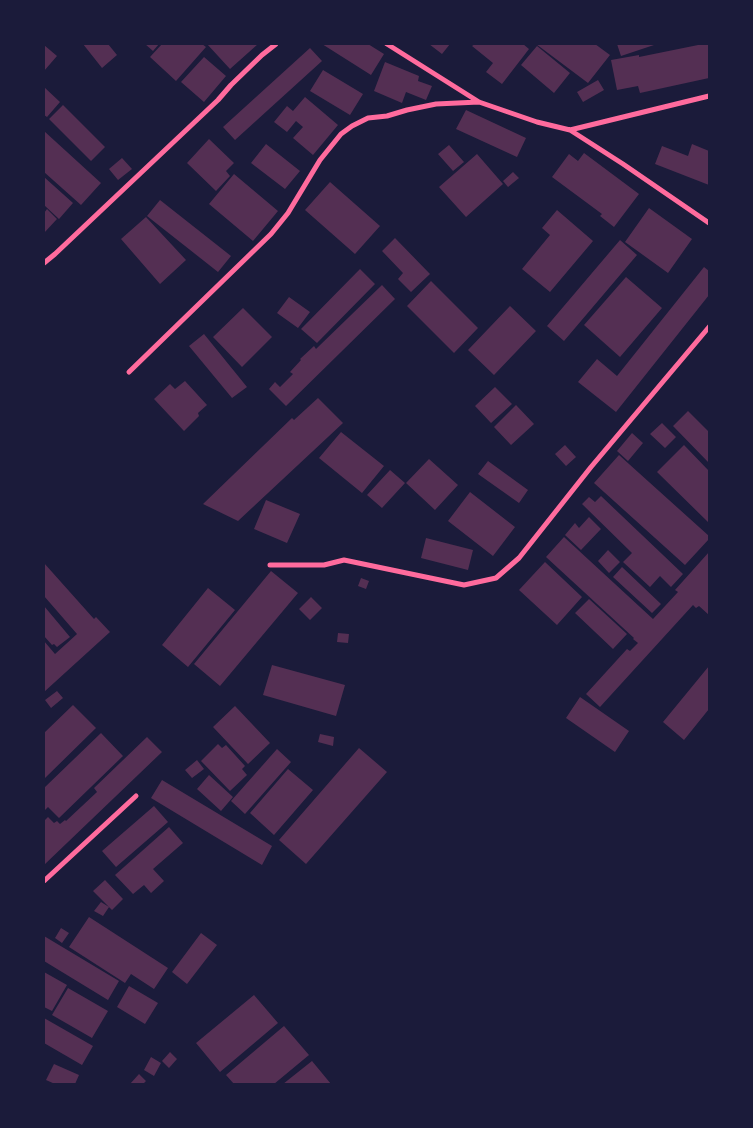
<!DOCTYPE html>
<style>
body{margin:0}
#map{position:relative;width:753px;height:1128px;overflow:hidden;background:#1b1b3a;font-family:"Golos Text",sans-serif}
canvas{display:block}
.frame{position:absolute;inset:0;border:45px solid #1b1b3a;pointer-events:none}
</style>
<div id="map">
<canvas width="753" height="1128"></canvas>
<div class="frame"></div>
</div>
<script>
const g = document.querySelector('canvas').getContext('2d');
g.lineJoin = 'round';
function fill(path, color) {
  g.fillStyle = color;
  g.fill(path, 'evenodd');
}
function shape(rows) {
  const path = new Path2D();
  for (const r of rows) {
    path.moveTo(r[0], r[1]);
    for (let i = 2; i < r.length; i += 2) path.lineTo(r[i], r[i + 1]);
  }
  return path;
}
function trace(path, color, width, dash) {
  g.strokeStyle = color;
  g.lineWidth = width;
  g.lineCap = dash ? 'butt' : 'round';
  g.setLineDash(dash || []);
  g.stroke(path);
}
fill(shape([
 [83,44,108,44,117,55,102,68],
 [145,44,159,44,153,51],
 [162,44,202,44,206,47,176,81,150,57],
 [207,44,258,44,230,69],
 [322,44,368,44,384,54,371,75],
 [429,44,450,44,442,54],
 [475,44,523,44,529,49,502,84,486,72,493,63,472,46],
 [536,44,595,44,610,55,588,83],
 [617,44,657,44,621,56],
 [703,44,709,44,709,78,640,93,638,86,617,90,611,60,639,55,639,57],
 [44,45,57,56,44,71],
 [537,46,570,73,554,93,521,65],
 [310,48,322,61,235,140,223,127],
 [204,57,226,76,204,102,181,82],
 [385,62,419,76,418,81,432,86,426,100,406,92,402,103,374,91],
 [323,70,363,94,350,115,310,91],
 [598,80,604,90,583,102,577,92],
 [44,87,60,102,47,117,44,115],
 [305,97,338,125,313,155,293,138,303,127,296,121,287,132,274,122,287,106,293,111],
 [63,105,105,147,91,161,49,119],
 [466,110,526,138,517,157,456,129],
 [44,131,101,183,81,205,44,172],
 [209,139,234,163,226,171,230,176,216,191,187,163],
 [266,144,300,171,285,189,251,163],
 [692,144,709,151,709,185,655,164,662,146,688,156],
 [449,145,464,162,453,171,438,154],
 [584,153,639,194,614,227,600,216,602,214,552,177,569,154,578,161],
 [477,154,503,184,466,217,439,187],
 [122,158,132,169,118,180,109,169],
 [513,172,519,178,508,187,503,181],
 [234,174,278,211,253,241,209,204],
 [44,177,73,203,59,219,44,205],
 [330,182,380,226,355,254,305,210],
 [160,200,231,256,218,272,147,216],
 [649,208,692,239,668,273,625,242],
 [47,209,57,219,44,233,44,213],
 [557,210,593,241,550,292,522,269,550,235,542,228],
 [146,217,186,260,160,284,121,239],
 [395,238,430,274,411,292,398,279,403,273,382,251],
 [620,240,637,255,564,341,547,326],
 [704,267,709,271,709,295,616,412,578,382,597,359,617,376],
 [360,269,375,284,317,343,301,329],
 [626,277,662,308,620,357,584,325],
 [431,281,478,328,454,353,407,306],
 [382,285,395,299,286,406,269,389,275,382,280,387,293,374,290,372,301,360,300,359,314,346,316,349],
 [289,297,310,312,298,328,277,313],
 [510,306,536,331,494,375,468,350],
 [243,308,272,337,242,367,213,337],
 [204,334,247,387,232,398,189,346],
 [185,381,207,405,198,413,199,416,184,431,154,399,170,384,175,389],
 [495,387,512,404,491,423,475,406],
 [318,398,343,423,238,521,203,504,292,418,294,420],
 [516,405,534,424,511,445,494,427],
 [688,411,709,432,709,463,673,426],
 [662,423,676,437,665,448,650,434],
 [341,432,384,466,362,493,319,458],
 [632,433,643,443,628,461,617,451],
 [565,445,576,457,566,466,555,454],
 [684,445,709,471,709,523,657,472],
 [619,455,709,536,709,539,685,565,594,483],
 [429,459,458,485,435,510,406,483],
 [488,461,528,490,519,503,478,474],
 [390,470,405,483,382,508,367,495],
 [470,492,515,527,493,556,448,521],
 [601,496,683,574,671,587,660,576,650,587,623,562,632,553,582,504,589,497,595,502],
 [266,500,300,514,287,543,254,529],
 [589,517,601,529,581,550,565,535,575,523,579,528],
 [564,537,653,619,678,592,675,590,709,552,709,615,699,606,696,608,693,605,600,707,586,694,627,649,630,651,638,643,633,639,634,638,546,557],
 [426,538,473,550,468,570,421,558],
 [608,550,620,562,609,573,598,561],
 [545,562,582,597,557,625,519,590],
 [44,563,94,619,96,617,110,632,44,692,44,641,55,654,77,634,44,596],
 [622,567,661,604,652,613,613,577],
 [271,571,298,593,220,686,194,664],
 [361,578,369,581,366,589,358,586],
 [208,588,235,610,188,667,162,645],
 [311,597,322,608,310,620,299,609],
 [589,599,627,634,613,649,575,613],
 [44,606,70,637,57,647,54,644,52,645,44,636],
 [338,633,349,634,348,643,337,642],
 [272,665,345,685,336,716,263,695],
 [709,666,709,709,684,740,663,722],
 [57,691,63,698,51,708,45,700],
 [580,697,629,731,615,752,566,718],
 [73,705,96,728,44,779,44,733],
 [235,706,270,743,248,764,213,727],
 [101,733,123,756,59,818,48,807,44,811,44,788],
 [320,734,334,737,333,746,318,742],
 [147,737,162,752,44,865,44,821,48,817,54,823,57,821,60,824,65,820,66,821,97,792,94,788],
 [218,744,222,748,226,745,245,766,242,769,247,775,230,791,201,761],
 [359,748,387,772,306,864,279,840],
 [277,749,291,762,245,814,231,801],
 [197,760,204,769,192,778,185,770],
 [288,769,313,790,274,835,250,813],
 [209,775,233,797,221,811,197,789],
 [162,780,272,846,262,865,151,798],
 [154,806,168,822,116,867,102,851],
 [169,827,183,843,153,869,164,881,151,893,144,885,133,894,115,875],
 [105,880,123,899,112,910,93,891],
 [101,902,109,907,103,916,94,911],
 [89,917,168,968,154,989,131,974,125,983,69,947],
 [61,928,69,933,62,943,55,938],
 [201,933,217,945,187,984,172,972],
 [44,936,119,981,108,1000,44,961],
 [44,972,67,985,52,1011,44,1007],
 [129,986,158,1003,145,1024,117,1007],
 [68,988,108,1011,92,1038,52,1015],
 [254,995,278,1023,220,1072,196,1043],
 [44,1018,93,1046,82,1065,44,1043],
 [284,1026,309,1055,274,1084,234,1084,226,1075],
 [170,1052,177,1059,169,1068,162,1061],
 [151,1057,161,1063,154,1076,144,1070],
 [312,1061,331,1084,283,1084],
 [54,1064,79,1075,75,1084,55,1084,46,1080],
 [139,1074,146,1081,143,1084,130,1084]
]), '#542f53');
trace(shape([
 [387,44,479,102,537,122,570,130,709,96],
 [570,130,623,164,709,223],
 [44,263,55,254,218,100,231,85,262,55,276,44],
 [129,372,271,234,288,213,320,160,341,134,352,126,368,118,387,116,407,110,436,104,479,102],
 [270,565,324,565,344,560,464,585,496,578,519,558,591,467,709,327],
 [44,881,136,796]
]), '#ff6b9d', 5);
</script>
